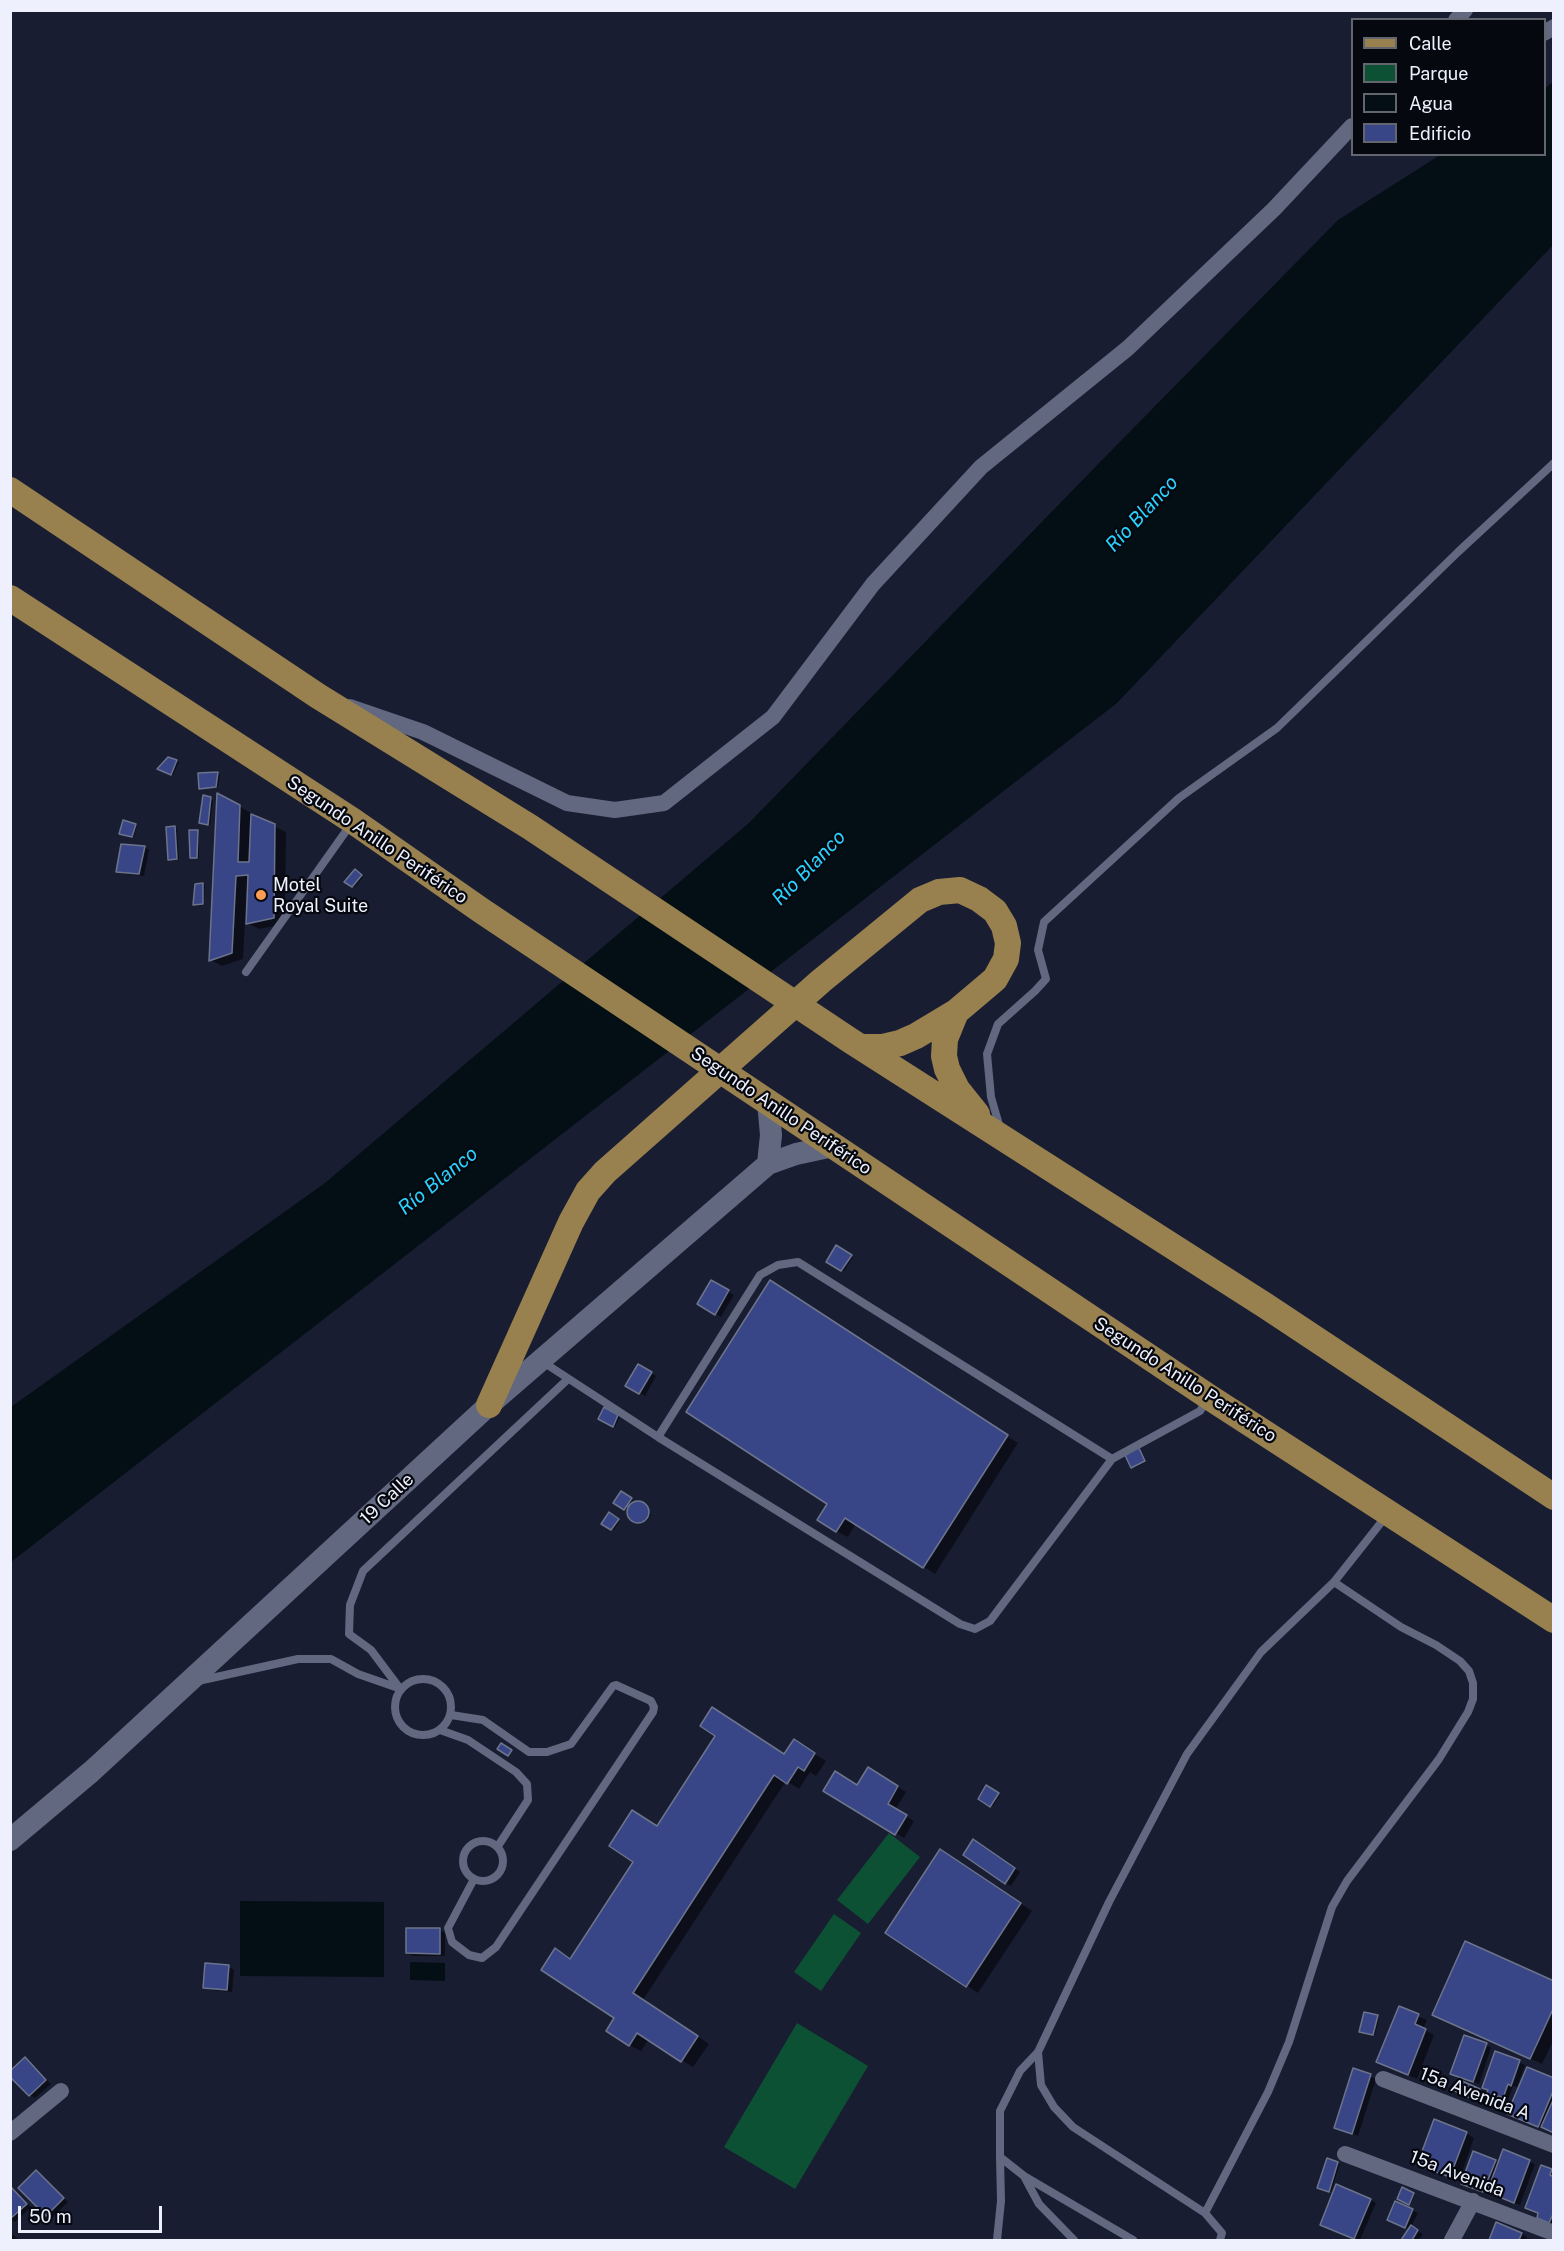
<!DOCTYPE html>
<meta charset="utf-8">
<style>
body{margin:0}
#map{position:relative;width:1564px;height:2251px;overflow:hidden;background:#181d31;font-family:"Public Sans",sans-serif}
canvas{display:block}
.frame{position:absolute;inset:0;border:12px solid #eef1fd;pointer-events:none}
.legend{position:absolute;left:1351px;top:18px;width:195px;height:138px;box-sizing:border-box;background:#060810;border:2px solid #63656f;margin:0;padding:8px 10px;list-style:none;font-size:18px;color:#eef1fd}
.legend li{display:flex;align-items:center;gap:12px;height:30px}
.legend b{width:30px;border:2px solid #63656f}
.scale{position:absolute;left:18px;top:2206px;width:144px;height:27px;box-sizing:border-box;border:3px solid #eef1fd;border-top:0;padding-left:8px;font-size:18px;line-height:21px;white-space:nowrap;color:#eef1fd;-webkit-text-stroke:4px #060810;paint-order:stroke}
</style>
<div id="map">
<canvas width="1564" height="2251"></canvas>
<div class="frame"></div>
<ul class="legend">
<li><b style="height:8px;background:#98814f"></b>Calle</li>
<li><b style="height:16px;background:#0d5134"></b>Parque</li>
<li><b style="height:16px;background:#030f14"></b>Agua</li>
<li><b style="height:16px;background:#384587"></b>Edificio</li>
</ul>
<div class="scale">50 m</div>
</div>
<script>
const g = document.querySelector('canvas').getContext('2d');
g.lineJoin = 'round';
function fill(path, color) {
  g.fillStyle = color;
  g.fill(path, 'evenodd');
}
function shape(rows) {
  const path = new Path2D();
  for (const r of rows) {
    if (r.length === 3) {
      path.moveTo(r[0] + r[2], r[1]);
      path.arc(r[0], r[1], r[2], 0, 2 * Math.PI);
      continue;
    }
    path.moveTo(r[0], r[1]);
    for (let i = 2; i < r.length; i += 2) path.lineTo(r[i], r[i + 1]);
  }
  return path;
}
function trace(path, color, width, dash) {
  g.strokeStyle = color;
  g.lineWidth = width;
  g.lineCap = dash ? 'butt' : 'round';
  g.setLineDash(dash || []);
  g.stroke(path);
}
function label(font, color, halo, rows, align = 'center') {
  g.font = font + ' "Public Sans",sans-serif';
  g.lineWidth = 4.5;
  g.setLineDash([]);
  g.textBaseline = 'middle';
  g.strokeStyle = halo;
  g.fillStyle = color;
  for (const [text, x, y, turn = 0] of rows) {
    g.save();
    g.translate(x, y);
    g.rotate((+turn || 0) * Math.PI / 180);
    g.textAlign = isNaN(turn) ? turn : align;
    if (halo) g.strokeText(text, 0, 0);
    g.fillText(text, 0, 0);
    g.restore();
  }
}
fill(shape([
 [889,1833,920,1857,868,1924,837,1900],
 [834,1914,861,1933,821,1991,794,1972],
 [797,2023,868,2066,795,2189,724,2147]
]), '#0d5134');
fill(shape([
 [1553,82,1553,245,1117,703,11,1562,11,1407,325,1183,749,823,1106,456,1338,220,1440,155,1544,154,1545,88],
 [240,1901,384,1902,384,1977,240,1976],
 [410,1962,445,1963,445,1981,410,1980]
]), '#030f14');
fill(shape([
 [168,759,179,762,173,775,159,768],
 [218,774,220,775,218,787,200,788],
 [219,795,251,813,251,815,286,832,285,924,259,929,245,922,243,959,222,966,211,960],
 [211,799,213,800,210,825,202,824,200,823],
 [135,825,137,826,134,837,123,834],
 [174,828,177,829,179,859,171,860,169,859],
 [197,832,199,833,199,858,194,858,192,857],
 [144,847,149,850,144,876,123,874,118,871],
 [357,872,363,877,355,887,346,881],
 [203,885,205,886,204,905,197,906,195,905,196,886],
 [837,1247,853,1257,844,1271,828,1261],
 [712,1282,734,1295,721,1317,699,1304],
 [782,1289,1018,1443,935,1574,856,1523,848,1537,836,1531],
 [638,1366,656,1376,645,1396,627,1386],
 [604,1409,620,1417,615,1427,600,1419],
 [1138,1448,1146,1462,1135,1468,1133,1467],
 [622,1493,633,1500,631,1505,638,1503,647,1506,651,1515,648,1520,642,1523,636,1522,629,1511,615,1503],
 [609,1514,620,1521,614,1530,603,1523],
 [805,1748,826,1761,816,1776,810,1772,799,1789,786,1781,643,2000,709,2044,693,2067,649,2039,641,2051,629,2045,617,2018,571,1960,658,1827,785,1755],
 [868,1769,906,1792,895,1810,914,1821,904,1838,825,1791,858,1787],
 [987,1787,1000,1795,993,1806,980,1798],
 [979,1844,1020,1872,1011,1886,1005,1883],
 [951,1858,1032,1911,978,1993,887,1932],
 [439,1930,445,1933,445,1956,413,1956,408,1953],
 [229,1967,234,1970,232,1992,210,1990,205,1987],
 [1554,1983,1554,2039,1542,2064,1445,2020],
 [1399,2008,1427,2020,1423,2029,1434,2035,1417,2079,1378,2062],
 [1377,2017,1379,2018,1375,2035,1363,2032],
 [1486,2045,1491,2048,1479,2084,1452,2074],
 [1496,2053,1525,2065,1517,2087,1513,2086,1508,2100,1503,2098,1501,2103,1492,2100],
 [25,2059,51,2084,35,2098,30,2095],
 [1354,2070,1376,2079,1358,2136,1336,2127],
 [1554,2080,1554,2132,1518,2118],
 [1460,2082,1481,2092,1478,2100,1457,2090],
 [1466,2133,1474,2138,1459,2181,1419,2164],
 [1504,2151,1535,2164,1520,2205,1468,2186,1495,2161,1499,2164],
 [1327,2160,1340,2164,1331,2192,1320,2188],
 [1542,2167,1554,2172,1554,2224,1544,2220],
 [36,2172,68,2202,52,2218,20,2188],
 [10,2186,31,2207,15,2222,10,2219],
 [1403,2189,1415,2195,1411,2204,1399,2198],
 [1371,2200,1376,2203,1360,2240,1327,2227],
 [1396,2203,1418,2213,1411,2227,1423,2234,1419,2240,1403,2240,1410,2230,1394,2222],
 [10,2232,18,2239,16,2240,10,2240],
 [1522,2234,1527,2237,1526,2240,1491,2240]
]), '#0007');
const building = shape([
 [168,757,177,760,171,775,157,769,168,757],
 [218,772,216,787,199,789,198,773,218,772],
 [217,793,240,805,238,862,249,862,251,814,275,824,274,918,246,924,248,875,236,876,232,953,209,961,217,793],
 [203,795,211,797,208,825,199,823,203,795],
 [123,820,136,824,132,837,119,834,123,820],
 [175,826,177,859,168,860,166,827,175,826],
 [189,830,198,830,197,858,190,858,189,830],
 [121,844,145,846,139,874,116,872,121,844],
 [355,869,362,875,352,887,344,882,355,869],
 [203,883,203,904,193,905,195,884,203,883],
 [836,1245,852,1255,841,1271,826,1262,836,1245],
 [711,1280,729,1290,715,1315,697,1304,711,1280],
 [770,1280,1008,1435,923,1568,845,1518,836,1532,817,1520,827,1504,686,1412,770,1280],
 [638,1364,652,1372,639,1394,625,1386,638,1364],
 [604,1407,618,1415,613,1427,598,1419,604,1407],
 [1138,1446,1145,1461,1131,1468,1124,1453,1138,1446],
 [621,1491,632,1498,624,1510,613,1503,621,1491],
 [638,1512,11],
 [609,1512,619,1519,611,1530,601,1524,609,1512],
 [712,1707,784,1754,794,1739,815,1753,804,1771,798,1767,787,1784,774,1775,633,1993,698,2036,681,2062,637,2033,629,2046,606,2031,614,2018,541,1970,555,1948,570,1959,633,1862,609,1846,632,1810,657,1826,715,1736,700,1726,712,1707],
 [501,1743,512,1750,508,1756,497,1749,501,1743],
 [868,1767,898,1786,888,1804,907,1815,895,1835,823,1791,835,1771,857,1785,868,1767],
 [986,1785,999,1793,990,1807,978,1799,986,1785],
 [973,1839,1015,1868,1005,1884,963,1855,973,1839],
 [940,1849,1021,1903,966,1987,885,1933,940,1849],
 [406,1928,440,1928,440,1954,406,1953,406,1928],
 [1465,1941,1554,1981,1554,2007,1530,2059,1432,2015,1465,1941],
 [205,1963,229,1965,227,1990,203,1988,205,1963],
 [1399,2006,1419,2014,1415,2024,1426,2029,1408,2075,1376,2062,1399,2006],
 [1364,2012,1378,2015,1373,2035,1359,2032,1364,2012],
 [1464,2035,1487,2043,1473,2082,1450,2074,1464,2035],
 [1495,2051,1520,2060,1511,2086,1508,2084,1503,2098,1498,2096,1496,2101,1485,2098,1488,2090,1482,2088,1495,2051],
 [25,2057,46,2080,29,2096,10,2077,10,2071,25,2057],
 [1527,2067,1554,2078,1554,2089,1538,2127,1507,2114,1527,2067],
 [1353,2068,1371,2074,1352,2134,1334,2128,1353,2068],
 [1460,2080,1480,2089,1475,2100,1455,2091,1460,2080],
 [1554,2098,1554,2133,1541,2127,1554,2098],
 [1434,2119,1467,2132,1450,2177,1417,2165,1434,2119],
 [1503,2149,1530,2160,1514,2203,1487,2192,1503,2149],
 [1473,2151,1496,2160,1483,2192,1461,2184,1473,2151],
 [1327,2158,1338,2162,1329,2192,1317,2188,1327,2158],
 [1541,2165,1552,2169,1550,2175,1554,2177,1554,2212,1549,2223,1537,2218,1538,2213,1525,2208,1541,2165],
 [36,2170,64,2198,46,2216,18,2188,36,2170],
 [1336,2184,1371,2199,1354,2239,1320,2225,1336,2184],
 [10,2186,27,2204,10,2219,10,2186],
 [1402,2187,1414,2193,1409,2205,1397,2199,1402,2187],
 [1395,2201,1413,2209,1405,2228,1387,2220,1395,2201],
 [1496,2222,1522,2233,1519,2240,1489,2240,1496,2222],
 [1411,2225,1418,2230,1412,2240,1401,2240,1411,2225]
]);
fill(building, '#384587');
trace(building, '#6c748c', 1.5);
trace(shape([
 [246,972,351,824],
 [1000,1128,991,1097,987,1054,998,1024,1035,991,1046,979,1038,950,1044,922,1179,798,1277,728,1458,552,1554,463],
 [543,1362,658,1437,960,1624,975,1629,990,1621,1112,1459,1200,1411,1207,1400],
 [658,1437,760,1275,778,1265,798,1262,1112,1459],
 [423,1707,28],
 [198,1681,298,1659,331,1659,358,1674,401,1689],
 [401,1690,371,1650,349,1634,350,1605,363,1571,568,1379],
 [451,1715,483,1720,529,1752,547,1752,571,1744,613,1686,616,1685,651,1701,654,1707,653,1712,496,1947,482,1958,469,1955,452,1942,448,1928,474,1879],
 [440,1730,468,1740,516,1772,527,1784,528,1800,498,1846],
 [483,1861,20],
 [1038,2052,1020,2071,1000,2111,1000,2157,1024,2176,1133,2240],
 [1025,2178,1039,2204,1074,2240],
 [1205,2213,1268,2092,1289,2042,1332,1907,1347,1881,1439,1759,1468,1712,1473,1699,1473,1683,1469,1671,1460,1661,1436,1645,1401,1627,1334,1582],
 [997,2240,1001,2201,1000,2157],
 [1220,2240,1222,2233,1205,2213,1073,2127,1054,2107,1041,2085,1038,2052,1109,1902,1187,1754,1261,1652,1334,1582,1387,1515]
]), '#616880', 8);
trace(shape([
 [1456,20,1465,10],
 [1544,33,1554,27],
 [350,707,423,732,567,803,615,810,664,803,773,717,873,584,981,467,1128,348,1274,209,1352,126],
 [1383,2079,1554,2145],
 [10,2133,61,2091],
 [1345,2154,1554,2233],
 [1452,2240,1473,2201]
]), '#616880', 16);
trace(shape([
 [768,1102,771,1135,768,1164],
 [10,1840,92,1771,489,1405,768,1164,796,1154,833,1146]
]), '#616880', 22);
trace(shape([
 [10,490,318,696,530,827,851,1041,1266,1306,1554,1497],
 [10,598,353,821,482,911,1209,1397,1554,1620],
 [956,1012,945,1039,944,1056,947,1069,957,1089,977,1114],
 [489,1405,571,1222,588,1191,605,1172,821,981,920,900,939,892,960,890,979,899,995,911,1004,926,1008,943,1006,959,995,979,956,1012,916,1036,900,1043,883,1047,861,1047]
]), '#98814f', 26);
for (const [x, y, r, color] of [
 [261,895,6,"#fc9d53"]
]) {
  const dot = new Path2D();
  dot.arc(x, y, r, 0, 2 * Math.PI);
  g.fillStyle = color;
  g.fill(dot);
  trace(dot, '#060810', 2);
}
label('18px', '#eef1fd', '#060810', [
 ["Segundo Anillo Periférico",377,840,34],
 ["Segundo Anillo Periférico",781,1111,34],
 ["Segundo Anillo Periférico",1185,1380,33],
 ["19 Calle",387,1499,-43],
 ["15a Avenida A",1475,2094,21],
 ["15a Avenida",1457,2174,21]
]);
label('18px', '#eef1fd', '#060810', [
 ["Motel",273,885],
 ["Royal Suite",273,906]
], 'left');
label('italic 20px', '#2ad2fe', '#060810', [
 ["Río Blanco",1142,514,-47],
 ["Río Blanco",809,868,-46],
 ["Río Blanco",438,1181,-39]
]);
</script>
